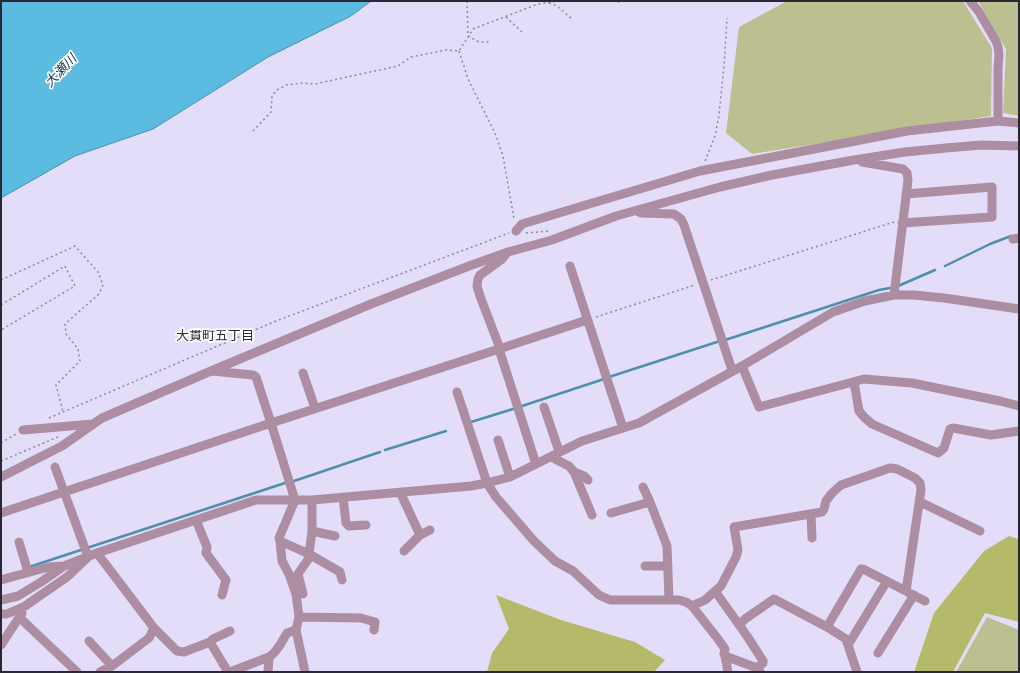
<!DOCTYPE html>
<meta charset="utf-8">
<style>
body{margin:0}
#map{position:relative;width:1020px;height:673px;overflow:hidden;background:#e3ddfa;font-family:Rubik,sans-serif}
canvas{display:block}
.frame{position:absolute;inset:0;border:2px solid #2b2835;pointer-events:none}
</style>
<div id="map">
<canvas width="1020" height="673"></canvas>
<div class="frame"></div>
</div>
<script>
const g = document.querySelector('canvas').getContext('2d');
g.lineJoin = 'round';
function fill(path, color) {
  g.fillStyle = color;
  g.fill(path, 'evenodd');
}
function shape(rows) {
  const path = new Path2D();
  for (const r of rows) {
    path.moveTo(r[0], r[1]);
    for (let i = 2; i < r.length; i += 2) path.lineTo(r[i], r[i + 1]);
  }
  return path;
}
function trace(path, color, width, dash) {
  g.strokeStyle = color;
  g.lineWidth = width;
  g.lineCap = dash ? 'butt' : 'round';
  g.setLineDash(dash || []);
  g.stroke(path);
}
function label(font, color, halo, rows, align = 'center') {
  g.font = font + ' Rubik,"Noto Sans JP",sans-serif';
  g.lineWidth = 3.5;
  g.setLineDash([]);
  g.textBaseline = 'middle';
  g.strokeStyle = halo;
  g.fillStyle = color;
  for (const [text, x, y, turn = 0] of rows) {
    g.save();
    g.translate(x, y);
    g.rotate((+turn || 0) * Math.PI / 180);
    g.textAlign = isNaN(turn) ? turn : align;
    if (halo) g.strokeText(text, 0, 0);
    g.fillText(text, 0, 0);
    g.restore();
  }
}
fill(shape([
 [787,1,963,1,992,48,991,116,752,154,726,133,739,27],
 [978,1,1019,1,1019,116,1003,113,1006,49],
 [987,617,1019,630,1019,672,956,672]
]), '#bcc091');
fill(shape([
 [1009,536,1019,539,1019,622,985,613,953,672,914,672,934,613,984,551],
 [496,595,561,620,635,642,665,660,654,672,487,672,492,653,509,629]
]), '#b5ba6a');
const water = shape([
 [1,1,371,1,351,16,268,57,153,129,75,156,1,198,1,1]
]);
fill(water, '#5cbbe0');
trace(water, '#4d8fad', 1);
trace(shape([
 [945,266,990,244,1011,236],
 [898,286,935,270],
 [725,340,879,290,890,288],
 [609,377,720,341],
 [522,406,604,379],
 [471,422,513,409],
 [385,450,446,431],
 [294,481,380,452],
 [29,567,285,483]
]), '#4d8fad', 2.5);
trace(shape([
 [467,1,468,36,479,42,491,42],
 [618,1,620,5],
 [549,3,557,6,572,19],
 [506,17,522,32],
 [459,51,468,79,495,133,503,156,514,219],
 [253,131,271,112,272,96,277,90,286,85,303,83,315,84,398,66,411,57,446,50,459,51,473,29,538,4,559,1],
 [705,161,715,136,719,115,724,66,727,18],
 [526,233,550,231],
 [1,280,75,246,98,272,103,285,99,294,65,324,66,334,78,349,80,361,56,385,63,412],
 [711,280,894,222],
 [1,305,65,266,75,286,1,330],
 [596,317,695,285],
 [49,418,276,321,509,233],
 [1,443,16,434],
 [1,461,58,437]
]), '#8b879c', 1.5, [2, 3]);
trace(shape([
 [970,1,979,12,996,41,998,47,999,55,998,68,998,121],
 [862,162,903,169,907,173,908,180,894,295],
 [637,211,641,213,674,214,681,219,684,225,732,370],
 [902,223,992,217,992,187,906,194],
 [516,231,522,224,700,171,907,131,998,121,1019,123],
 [1013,239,1019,238],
 [506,254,502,259,480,275,478,279,477,286,480,296,499,346,499,349,536,464],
 [570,266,623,428],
 [742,366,759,407,864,379,912,383,1000,401,1019,406],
 [212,371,253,375,256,377,271,423,295,500,279,538,280,541,309,554,309,558,298,574,303,594],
 [303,373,315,408],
 [854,382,859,411,864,417,872,424,938,453,944,448,950,429,953,428,991,435,1019,431],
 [457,392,487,483,496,497,534,541,555,561,573,571,599,595,610,600,679,600,686,602,692,606,718,639,725,649,724,654,725,656,757,668,760,672],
 [544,407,559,451],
 [23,430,93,424],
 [498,440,510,477],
 [551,457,569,466,574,472,592,515],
 [574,472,584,476,588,480],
 [1,477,62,446,102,418,211,371,371,304,469,266,508,252,552,240,616,216,720,187,772,175,854,160,905,152,946,148,981,145,1019,146],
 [643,487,650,502,667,546,669,600],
 [400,492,420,535],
 [343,497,346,523,349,526,366,525],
 [312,500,312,531,309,554,340,572,342,580],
 [920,502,980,531],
 [1,513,271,423,499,349,587,320],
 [611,513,650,502],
 [811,514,812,538],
 [196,520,207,547,206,553,226,580,222,595],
 [312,531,335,536],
 [280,541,282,561,289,574,296,594,299,617,296,630,305,672],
 [19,542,28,572],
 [404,551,420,535,430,530],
 [97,553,154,628,149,638,112,666,100,672],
 [645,566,668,566],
 [1,580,48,567,64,566],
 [715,591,747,636,763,661,763,663,757,668],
 [909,593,925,601],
 [1,600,18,596,41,582,64,566,97,553,256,500,312,500,471,486,487,483,510,477,582,441,639,423,742,366,833,312,865,301,894,295,914,295,944,298,1019,309],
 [692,606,705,600,721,586,736,557,738,550,734,527,822,512,824,509,826,501,832,493,841,485,890,468,897,469,915,478,920,483,921,490,906,591,863,569,861,569,827,627,846,639,857,672],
 [1,614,7,614,25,606,67,577,88,557,55,467],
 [19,617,77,672],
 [299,617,361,618,375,622,374,630],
 [739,625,745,619,774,599,827,627],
 [154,628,177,651,184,652,210,642,213,639,230,631],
 [89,641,112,666],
 [210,642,228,672],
 [1,645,22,613],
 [848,645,887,581],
 [878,653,914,595],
 [725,656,728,672],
 [230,672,269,657,274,653,280,645,287,633,296,630],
 [268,672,269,657]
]), '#ac8da1', 9);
label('italic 13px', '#073443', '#fff', [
 ["大瀬川",61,71,-46]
]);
label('13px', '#2b2835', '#fff', [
 ["大貫町五丁目",215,336]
]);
</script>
